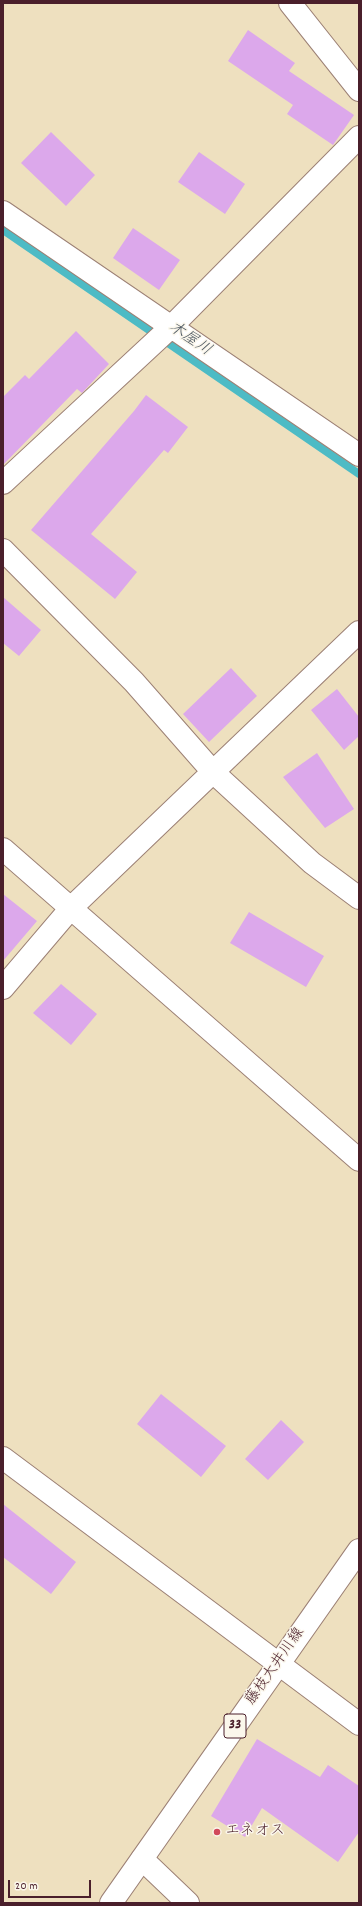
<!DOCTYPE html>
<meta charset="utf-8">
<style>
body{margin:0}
#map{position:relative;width:362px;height:1906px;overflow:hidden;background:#eee0bf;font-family:Dekko,sans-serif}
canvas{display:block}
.frame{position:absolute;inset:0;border:4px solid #4a1f2b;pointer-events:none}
.scale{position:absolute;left:8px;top:1880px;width:83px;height:18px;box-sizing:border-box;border:2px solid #4a1f2b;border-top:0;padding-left:5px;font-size:12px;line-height:14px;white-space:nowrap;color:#4a1f2b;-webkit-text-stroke:3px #fbf7ec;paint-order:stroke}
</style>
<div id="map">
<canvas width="362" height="1906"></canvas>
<div class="frame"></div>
<div class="scale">20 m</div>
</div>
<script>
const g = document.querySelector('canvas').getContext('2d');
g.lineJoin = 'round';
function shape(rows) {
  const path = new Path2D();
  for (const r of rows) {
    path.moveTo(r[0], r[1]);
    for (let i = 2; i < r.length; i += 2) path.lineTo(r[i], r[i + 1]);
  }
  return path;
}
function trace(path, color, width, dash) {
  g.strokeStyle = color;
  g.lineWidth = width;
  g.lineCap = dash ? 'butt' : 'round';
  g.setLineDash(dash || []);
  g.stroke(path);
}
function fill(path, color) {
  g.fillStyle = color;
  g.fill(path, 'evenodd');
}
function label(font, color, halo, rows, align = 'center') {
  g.font = font + ' Dekko,"Klee One",sans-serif';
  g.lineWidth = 3;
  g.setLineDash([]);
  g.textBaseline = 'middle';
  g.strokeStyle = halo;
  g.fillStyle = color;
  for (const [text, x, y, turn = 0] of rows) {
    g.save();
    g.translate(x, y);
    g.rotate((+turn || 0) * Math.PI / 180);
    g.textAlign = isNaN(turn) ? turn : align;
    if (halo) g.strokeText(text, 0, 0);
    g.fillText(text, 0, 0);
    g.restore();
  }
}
trace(shape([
 [3,230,359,474]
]), '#4dbbc5', 8);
fill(shape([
 [248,30,295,63,289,71,354,115,333,145,287,114,293,105,228,61],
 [51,132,95,175,66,206,21,163],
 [199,152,245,184,225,214,178,182],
 [133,228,180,260,159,290,113,258],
 [76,331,109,364,82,393,77,389,3,465,3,397,25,375,29,379],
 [146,395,188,427,168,453,164,450,91,534,137,572,115,599,31,530,134,411],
 [3,597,41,630,19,656,3,643],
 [231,668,257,696,209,742,183,714],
 [337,689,359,717,359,736,344,750,311,710],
 [317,753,354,809,325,828,283,777],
 [3,894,37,921,3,961],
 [249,912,324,956,306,987,230,943],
 [61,984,97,1014,71,1045,33,1013],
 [161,1394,226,1446,201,1477,137,1424],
 [281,1420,304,1442,268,1480,245,1459],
 [3,1504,76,1562,51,1594,3,1557],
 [257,1739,320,1777,328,1765,359,1786,359,1832,338,1862,262,1808,245,1837,211,1816]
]), '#dca8eb');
const minor = shape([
 [290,3,359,90],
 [3,212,359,455],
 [3,483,171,327,359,137],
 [3,550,134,682,213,772,312,863,359,898],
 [3,849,359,1160],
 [3,988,71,908,359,632],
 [3,1458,359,1724],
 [142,1859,188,1903]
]);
const major = shape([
 [111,1903,359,1550]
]);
trace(minor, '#9c8075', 24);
trace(major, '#9c8075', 24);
trace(minor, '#fff', 22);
trace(major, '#fff', 22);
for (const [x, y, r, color] of [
 [217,1832,4,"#d1495b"]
]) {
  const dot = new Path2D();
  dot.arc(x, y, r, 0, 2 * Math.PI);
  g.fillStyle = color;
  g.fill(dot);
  trace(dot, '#fbf7ec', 1.5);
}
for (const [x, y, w] of [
 [235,1726,22]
]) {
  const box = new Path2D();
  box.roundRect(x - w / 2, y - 12, w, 24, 3);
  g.fillStyle = '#fbf7ec';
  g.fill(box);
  trace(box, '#4a1f2b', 1);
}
label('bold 14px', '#4a1f2b', null, [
 ["33",235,1726]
]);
label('15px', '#4a1f2b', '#fbf7ec', [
 ["藤枝大井川線",276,1667,-55]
]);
label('15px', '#4a1f2b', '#fbf7ec', [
 ["エネオス",225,1832]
], 'left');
label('italic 16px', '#4b5661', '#fbf7ec', [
 ["木屋川",189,340,34]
]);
</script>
